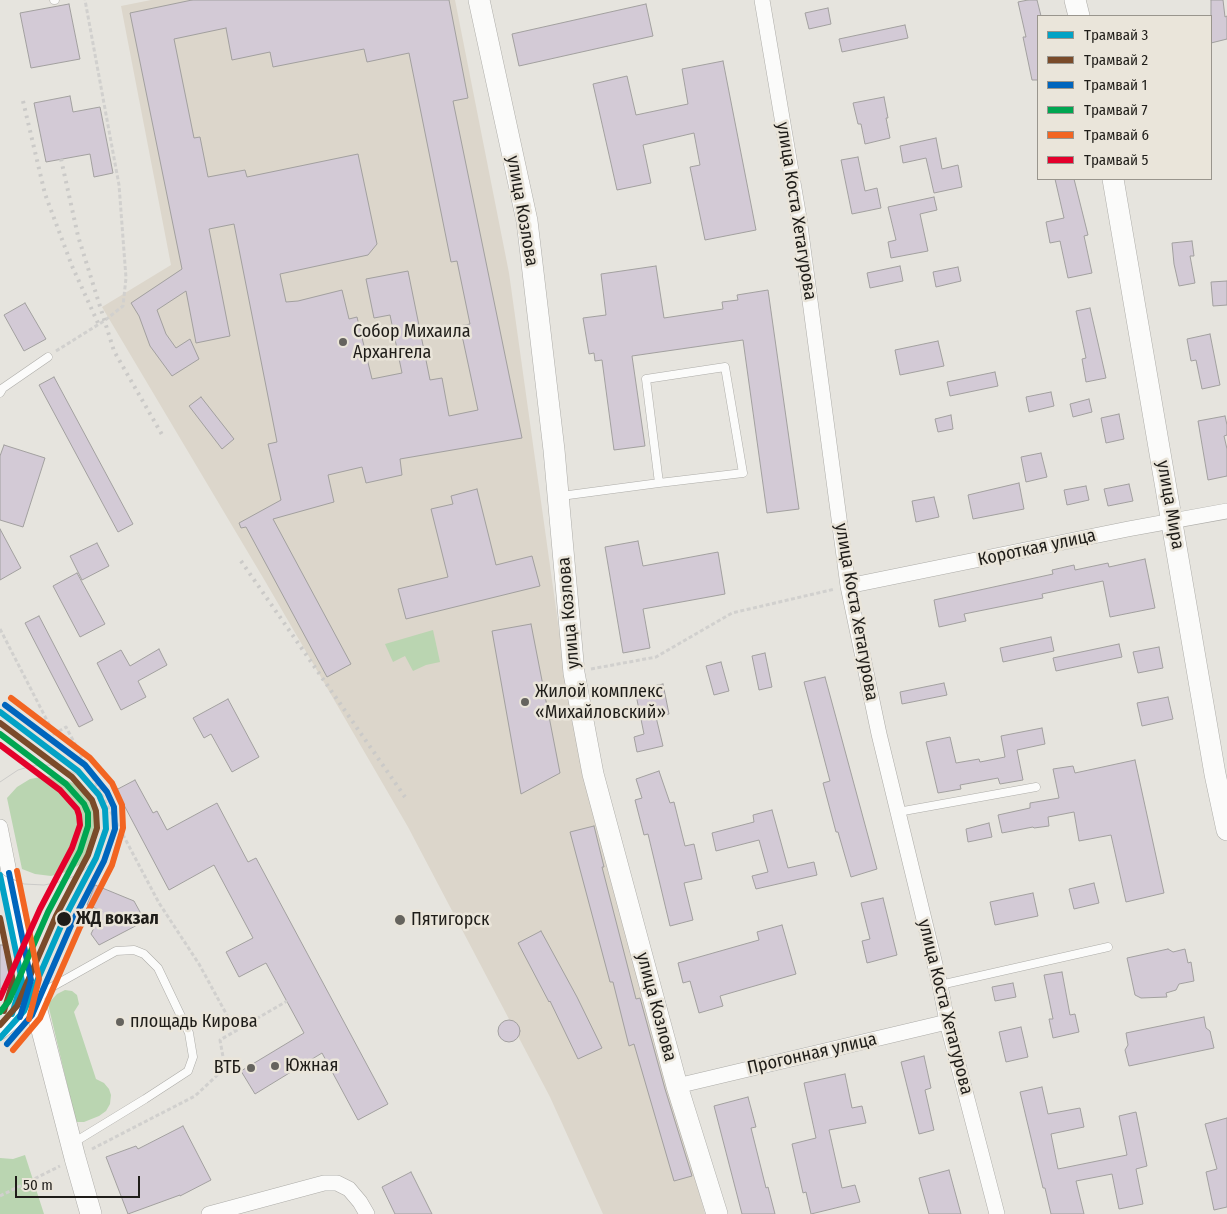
<!DOCTYPE html>
<meta charset="utf-8">
<style>
body{margin:0}
#map{position:relative;width:1227px;height:1214px;overflow:hidden;background:#e6e4de;font-family:"Fira Sans Condensed",sans-serif}
canvas{display:block}
.legend{position:absolute;left:1037px;top:15px;width:175px;height:165px;box-sizing:border-box;background:#eae5da;border:1px solid #99958d;margin:0;padding:6px 9px;list-style:none;font-size:15px;color:#1f1d19}
.legend li{display:flex;align-items:center;gap:10px;height:25px}
.legend b{width:25px;border:1px solid #99958d}
.scale{position:absolute;left:15px;top:1176px;width:125px;height:22px;box-sizing:border-box;border:2px solid #1f1d19;border-top:0;padding-left:6px;font-size:15px;line-height:18px;white-space:nowrap;color:#1f1d19;-webkit-text-stroke:4px #eae5da;paint-order:stroke}
</style>
<div id="map">
<canvas width="1227" height="1214"></canvas>
<ul class="legend">
<li><b style="height:6px;background:#02a2c5"></b>Трамвай 3</li>
<li><b style="height:6px;background:#7a4b2a"></b>Трамвай 2</li>
<li><b style="height:6px;background:#0065bd"></b>Трамвай 1</li>
<li><b style="height:6px;background:#00a651"></b>Трамвай 7</li>
<li><b style="height:6px;background:#f26522"></b>Трамвай 6</li>
<li><b style="height:6px;background:#e4002b"></b>Трамвай 5</li>
</ul>
<div class="scale">50 m</div>
</div>
<script>
const g = document.querySelector('canvas').getContext('2d');
g.lineJoin = 'round';
function fill(path, color) {
  g.fillStyle = color;
  g.fill(path, 'evenodd');
}
function shape(rows) {
  const path = new Path2D();
  for (const r of rows) {
    if (r.length === 3) {
      path.moveTo(r[0] + r[2], r[1]);
      path.arc(r[0], r[1], r[2], 0, 2 * Math.PI);
      continue;
    }
    path.moveTo(r[0], r[1]);
    for (let i = 2; i < r.length; i += 2) path.lineTo(r[i], r[i + 1]);
  }
  return path;
}
function trace(path, color, width, dash) {
  g.strokeStyle = color;
  g.lineWidth = width;
  g.lineCap = dash ? 'butt' : 'round';
  g.setLineDash(dash || []);
  g.stroke(path);
}
function label(font, color, halo, rows, align = 'center') {
  g.font = font + ' "Fira Sans Condensed",sans-serif';
  g.lineWidth = 5;
  g.setLineDash([]);
  g.textBaseline = 'middle';
  g.strokeStyle = halo;
  g.fillStyle = color;
  for (const [text, x, y, turn = 0] of rows) {
    g.save();
    g.translate(x, y);
    g.rotate((+turn || 0) * Math.PI / 180);
    g.textAlign = isNaN(turn) ? turn : align;
    if (halo) g.strokeText(text, 0, 0);
    g.fillText(text, 0, 0);
    g.restore();
  }
}
fill(shape([
 [151,0,455,0,509,273,565,673,583,774,705,1214,603,1214,550,1097,408,827,265,581,102,307,171,265,121,6]
]), '#dcd6cb');
fill(shape([
 [433,630,440,662,426,665,413,671,405,656,393,662,385,644],
 [46,776,61,778,75,784,87,795,94,808,98,823,96,839,90,853,79,865,66,872,51,876,35,874,22,869,7,798,17,787,30,779],
 [65,990,72,991,77,995,79,1004,74,1012,96,1079,104,1083,109,1089,111,1095,110,1104,106,1111,99,1116,84,1122,76,1122,48,1004,57,994],
 [25,1155,44,1214,0,1214,0,1158,13,1159]
]), '#bad5b1');
const building = shape([
 [192,0,449,0,468,98,453,101,522,438,400,459,402,475,366,483,362,467,328,475,334,502,273,519,351,664,327,677,246,527,241,528,239,523,281,500,268,444,277,442,234,224,209,229,230,336,196,343,186,291,157,310,166,334,176,348,190,339,199,359,172,376,150,346,139,316,131,303,182,269,130,13,192,0],
 [226,28,232,60,270,52,273,67,364,49,367,62,409,53,451,262,457,261,470,324,460,326,478,410,449,416,442,378,430,380,408,271,366,279,374,318,390,315,402,373,372,379,357,317,349,319,342,290,298,301,286,302,280,274,368,255,377,244,358,154,247,177,245,170,208,177,200,137,194,138,174,39,226,28],
 [1028,0,1037,0,1041,16,1038,16,1038,80,1032,80,1023,37,1026,37,1018,2,1028,0],
 [1211,0,1223,0,1225,17,1227,16,1227,39,1211,43,1211,0],
 [69,4,80,59,31,68,20,13,69,4],
 [646,4,653,36,519,66,512,34,646,4],
 [828,8,831,24,809,29,805,13,828,8],
 [905,25,908,38,842,52,839,39,905,25],
 [723,61,756,230,705,240,690,167,700,165,694,133,643,145,651,183,617,190,593,84,627,76,636,115,688,104,682,69,723,61],
 [70,96,73,112,100,107,113,173,94,177,90,154,46,162,34,103,70,96],
 [884,97,888,118,886,118,890,138,865,144,861,124,858,124,853,103,884,97],
 [936,138,942,169,958,165,962,187,934,193,926,158,903,163,900,146,936,138],
 [858,157,865,191,877,188,881,208,852,214,841,160,858,157],
 [1055,179,1074,179,1088,235,1084,236,1092,273,1068,278,1060,241,1050,243,1046,222,1064,218,1055,179],
 [934,197,937,210,920,214,928,251,891,258,888,242,896,240,888,207,934,197],
 [1192,241,1194,256,1190,256,1195,283,1179,286,1174,264,1172,243,1192,241],
 [656,266,664,318,723,309,722,302,738,300,737,295,768,290,799,509,767,513,743,340,632,356,645,446,614,450,602,360,595,361,594,353,589,354,583,318,606,315,601,274,656,266],
 [900,266,903,281,870,288,867,273,900,266],
 [958,267,961,281,936,287,933,272,958,267],
 [1227,281,1227,305,1213,306,1211,282,1227,281],
 [25,303,46,339,24,351,4,315,25,303],
 [1090,308,1106,378,1086,382,1082,359,1086,358,1076,311,1090,308],
 [1210,334,1220,385,1202,389,1196,360,1191,361,1187,339,1210,334],
 [938,341,944,366,900,375,895,350,938,341],
 [995,372,998,386,950,396,947,382,995,372],
 [54,377,133,524,118,532,39,385,54,377],
 [1051,392,1054,406,1029,412,1026,397,1051,392],
 [201,397,234,439,222,449,189,406,201,397],
 [1089,399,1092,412,1073,417,1070,404,1089,399],
 [1119,414,1124,439,1106,443,1101,418,1119,414],
 [951,415,953,429,938,432,935,419,951,415],
 [1225,416,1227,425,1227,435,1224,436,1227,449,1227,476,1208,480,1198,421,1225,416],
 [4,445,45,458,23,527,0,520,0,456,4,445],
 [1041,453,1047,477,1026,482,1021,457,1041,453],
 [1019,483,1024,509,973,519,968,495,1019,483],
 [1129,484,1133,501,1108,506,1104,489,1129,484],
 [1086,486,1089,500,1067,505,1064,490,1086,486],
 [477,489,496,565,532,556,540,586,406,619,398,589,448,577,431,509,453,504,451,496,477,489],
 [934,497,939,517,916,522,912,501,934,497],
 [0,529,21,568,0,580,0,529],
 [638,541,643,566,718,552,725,594,643,609,650,648,623,653,605,547,638,541],
 [97,543,109,566,82,580,70,556,97,543],
 [1145,559,1155,608,1110,617,1103,581,1042,594,1043,598,964,614,966,621,939,627,934,600,1053,574,1052,570,1074,565,1075,570,1108,563,1109,567,1145,559],
 [77,573,105,624,80,637,53,586,77,573],
 [39,616,93,720,79,727,25,623,39,616],
 [531,624,560,773,521,794,492,631,531,624],
 [1051,637,1054,651,1003,662,1000,648,1051,637],
 [1119,644,1122,657,1056,671,1053,658,1119,644],
 [1159,647,1163,668,1138,673,1133,652,1159,647],
 [159,649,167,665,138,681,146,697,121,710,97,663,121,650,130,666,159,649],
 [765,653,772,687,759,690,752,656,765,653],
 [721,662,729,691,714,695,706,666,721,662],
 [825,677,877,869,851,877,838,832,836,832,823,783,830,781,804,682,825,677],
 [944,683,947,695,902,704,900,692,944,683],
 [663,684,669,714,656,717,663,746,637,752,634,737,644,734,635,690,663,684],
 [1168,697,1173,719,1142,726,1137,703,1168,697],
 [228,699,259,757,232,772,211,734,204,738,193,718,228,699],
 [1042,728,1045,744,1017,750,1023,780,1000,784,998,778,960,785,961,789,938,793,926,742,950,737,956,763,979,759,980,762,1005,757,1001,736,1042,728],
 [1135,760,1164,893,1126,902,1111,835,1079,841,1074,812,1048,817,1049,826,1034,828,1033,827,1002,833,998,815,1030,808,1030,803,1059,798,1053,769,1073,766,1075,773,1135,760],
 [659,771,670,803,674,802,685,846,694,844,702,879,684,883,693,920,670,926,648,834,644,835,635,800,642,798,636,779,659,771],
 [135,780,153,813,157,811,167,830,217,803,248,862,256,858,388,1104,358,1120,322,1053,255,1094,241,1071,304,1033,266,963,239,977,226,952,253,938,214,865,169,890,116,790,135,780],
 [772,810,788,868,814,862,817,875,756,889,752,876,768,872,759,840,716,851,712,833,754,822,753,815,772,810],
 [989,823,992,837,968,842,966,829,989,823],
 [594,826,604,867,602,867,636,999,640,998,665,1089,692,1176,674,1181,634,1044,629,1046,613,982,610,982,570,832,594,826],
 [1094,883,1099,903,1074,909,1069,889,1094,883],
 [95,885,134,901,145,921,99,945,91,934,102,911,87,905,95,885],
 [1033,893,1038,916,995,925,990,902,1033,893],
 [883,898,897,955,867,963,862,941,870,939,861,903,883,898],
 [782,925,796,974,720,996,723,1006,699,1013,690,981,683,983,678,963,759,940,757,932,782,925],
 [541,931,577,997,602,1048,578,1059,550,1001,549,1002,518,943,541,931],
 [0,945,3,945,15,984,0,989,0,945],
 [1168,949,1173,952,1185,949,1188,963,1191,962,1194,981,1179,984,1176,990,1166,993,1167,997,1141,998,1135,995,1127,958,1168,949],
 [1062,972,1070,1015,1075,1014,1079,1032,1053,1038,1049,1019,1053,1019,1044,975,1062,972],
 [1013,983,1016,997,995,1001,992,987,1013,983],
 [1204,1017,1206,1028,1210,1031,1214,1048,1129,1066,1125,1050,1128,1045,1126,1033,1204,1017],
 [509,1031,11],
 [1021,1027,1028,1057,1006,1062,999,1032,1021,1027],
 [924,1056,931,1088,925,1090,934,1130,919,1134,901,1062,924,1056],
 [845,1074,852,1108,862,1106,866,1123,829,1130,842,1188,855,1185,860,1202,811,1214,806,1192,803,1193,792,1144,816,1138,804,1083,845,1074],
 [1042,1087,1048,1114,1080,1108,1084,1127,1051,1134,1058,1169,1127,1155,1119,1116,1136,1112,1147,1166,1136,1169,1143,1204,1119,1209,1112,1174,1076,1181,1084,1214,1051,1214,1045,1188,1043,1188,1020,1092,1042,1087],
 [748,1097,756,1127,751,1128,766,1188,768,1187,775,1214,742,1214,714,1106,748,1097],
 [1227,1118,1227,1207,1214,1210,1206,1172,1217,1169,1205,1124,1227,1118],
 [183,1126,211,1180,180,1196,180,1195,128,1214,106,1157,136,1146,138,1149,183,1126],
 [949,1170,961,1214,929,1214,919,1178,949,1170],
 [411,1172,432,1214,395,1214,382,1187,411,1172]
]);
fill(building, '#d3cad6');
trace(building, '#a2a09f', 1);
const lane = shape([
 [54,0,55,0],
 [0,393,3,388,48,357],
 [561,496,659,483,646,379,725,367,743,473,659,483],
 [898,812,1036,787],
 [940,985,1108,947],
 [35,1002,50,988,116,951,134,950,144,954,158,968,189,1033,193,1057,188,1071,145,1099,73,1143]
]);
const street = shape([
 [762,0,799,218,848,586,879,734,940,985,947,1022,997,1214],
 [848,586,1128,529,1227,511],
 [0,827,35,1003,0,1032],
 [677,1086,947,1022],
 [209,1214,324,1183,337,1183,349,1189,360,1202,367,1214]
]);
const secondary = shape([
 [479,0,527,221,554,450,574,673,593,774,677,1086,717,1214],
 [1075,0,1079,16],
 [1113,179,1215,774,1227,830],
 [35,1003,75,1158,91,1214]
]);
trace(lane, '#adaca8', 9);
trace(street, '#adaca8', 16);
trace(secondary, '#adaca8', 22);
trace(shape([
 [56,351,104,321,123,306,126,278,119,185,85,0],
 [0,629,54,734,66,727,159,903,199,964,235,1030],
 [591,669,656,657,732,613,835,589],
 [92,1149,195,1096,225,1068,220,1040,287,1001],
 [0,1196,60,1166]
]), '#d1d0ce', 3, [4, 2.5]);
trace(lane, '#fbfbfa', 8);
trace(street, '#fbfbfa', 15);
trace(secondary, '#fbfbfa', 21);
trace(shape([
 [0,782,18,770,32,766,48,765,63,768,76,774,89,782],
 [0,871,5,876,24,884,44,885,64,881,82,872,96,858]
]), '#cbcac8', 1);
trace(shape([
 [23,101,45,194,72,266,98,323],
 [61,159,78,236,114,351,164,438],
 [241,561,405,797]
]), '#cbcac8', 4, [2.5, 5]);
trace(shape([
 [0,712,78,771,99,795,105,809,106,829,96,858,64,919,24,1011,0,1038],
 [0,875,22,981,12,1014]
]), '#02a2c5', 6);
trace(shape([
 [0,723,72,777,92,800,96,811,97,828,88,855,56,916,17,1006,0,1025],
 [0,918,13,981,4,1011]
]), '#7a4b2a', 6);
trace(shape([
 [5,705,85,765,107,792,114,807,115,829,104,861,72,923,32,1015,7,1044],
 [9,873,31,980,20,1017]
]), '#0065bd', 6);
trace(shape([
 [0,734,66,784,84,804,88,813,88,826,80,851,48,912,9,1001,0,1012]
]), '#00a651', 6);
trace(shape([
 [11,698,90,758,112,783,122,805,123,828,112,865,80,927,40,1018,13,1050],
 [17,871,39,979,29,1019]
]), '#f26522', 6);
trace(shape([
 [0,745,60,790,77,809,79,815,80,825,72,848,40,909,0,998]
]), '#e4002b', 6);
for (const [x, y, r, color] of [
 [343,342,5,"#65635e"],
 [525,702,5,"#65635e"],
 [64,919,8,"#1f1d19"],
 [400,920,6,"#65635e"],
 [120,1022,5,"#65635e"],
 [275,1066,5,"#65635e"],
 [251,1068,5,"#65635e"]
]) {
  const dot = new Path2D();
  dot.arc(x, y, r, 0, 2 * Math.PI);
  g.fillStyle = color;
  g.fill(dot);
  trace(dot, '#eae5da', 2);
}
label('18px', '#1f1d19', '#eae5da', [
 ["улица Козлова",522,211,80],
 ["улица Коста Хетагурова",796,211,81],
 ["улица Мира",1170,505,80],
 ["Короткая улица",1037,548,-12],
 ["улица Коста Хетагурова",856,612,80],
 ["улица Козлова",569,613,-95],
 ["улица Козлова",656,1007,75],
 ["улица Коста Хетагурова",945,1007,76],
 ["Прогонная улица",812,1054,-13]
]);
label('18px', '#1f1d19', '#eae5da', [
 ["Собор Михаила",353,332],
 ["Архангела",353,353],
 ["Жилой комплекс",535,692],
 ["«Михайловский»",535,713],
 ["Пятигорск",411,920],
 ["площадь Кирова",130,1022],
 ["Южная",285,1066],
 ["ВТБ",241,1068,"right"]
], 'left');
label('bold 18px', '#1f1d19', '#eae5da', [
 ["ЖД вокзал",76,919]
], 'left');
</script>
